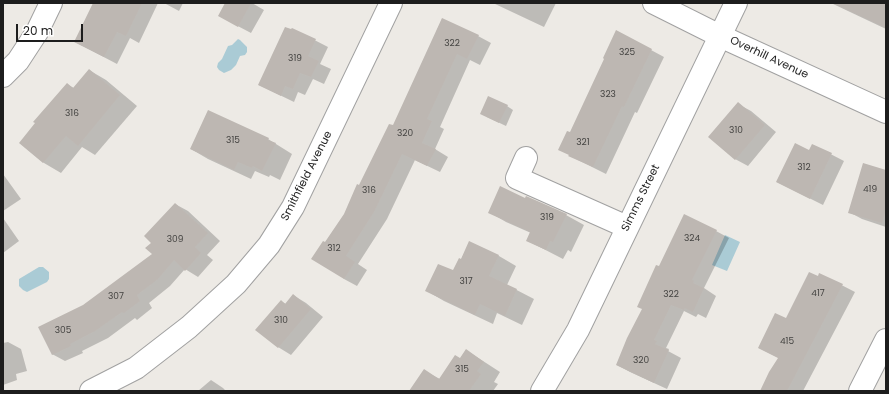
<!DOCTYPE html>
<style>
body{margin:0}
#map{position:relative;width:889px;height:394px;overflow:hidden;background:#edeae5;font-family:Poppins,sans-serif}
canvas{display:block}
.frame{position:absolute;inset:0;border:4px solid #1d1d1d;pointer-events:none}
.scale{position:absolute;left:16px;top:24px;width:67px;height:18px;box-sizing:border-box;border:2px solid #1d1d1d;border-top:0;padding-left:5px;font-size:12px;line-height:14px;white-space:nowrap;color:#1d1d1d;-webkit-text-stroke:3px #fff;paint-order:stroke}
</style>
<div id="map">
<canvas width="889" height="394"></canvas>
<div class="frame"></div>
<div class="scale">20 m</div>
</div>
<script>
const g = document.querySelector('canvas').getContext('2d');
g.lineJoin = 'round';
function fill(path, color) {
  g.fillStyle = color;
  g.fill(path, 'evenodd');
}
function shape(rows) {
  const path = new Path2D();
  for (const r of rows) {
    path.moveTo(r[0], r[1]);
    for (let i = 2; i < r.length; i += 2) path.lineTo(r[i], r[i + 1]);
  }
  return path;
}
function trace(path, color, width, dash) {
  g.strokeStyle = color;
  g.lineWidth = width;
  g.lineCap = dash ? 'butt' : 'round';
  g.setLineDash(dash || []);
  g.stroke(path);
}
function label(font, color, halo, rows, align = 'center') {
  g.font = font + ' Poppins,sans-serif';
  g.lineWidth = 4;
  g.setLineDash([]);
  g.textBaseline = 'middle';
  g.strokeStyle = halo;
  g.fillStyle = color;
  for (const [text, x, y, turn = 0] of rows) {
    g.save();
    g.translate(x, y);
    g.rotate((+turn || 0) * Math.PI / 180);
    g.textAlign = isNaN(turn) ? turn : align;
    if (halo) g.strokeText(text, 0, 0);
    g.fillText(text, 0, 0);
    g.restore();
  }
}
fill(shape([
 [238,39,240,40,247,47,247,52,245,55,240,56,236,65,231,70,224,73,219,70,217,67,218,63,222,59,228,46,232,45],
 [725,235,740,242,727,271,712,265],
 [39,267,43,267,49,272,49,279,47,282,27,292,23,290,19,286,19,279]
]), '#aacbd5');
fill(shape([
 [94,3,158,3,139,43,130,38,117,64,75,42],
 [164,3,183,3,179,11],
 [226,3,252,3,264,10,251,33,232,23],
 [493,3,556,3,544,27],
 [831,3,886,3,886,29],
 [442,19,478,36,491,43,480,65,470,60,440,127,444,129,435,149,448,157,440,172,415,160,387,219,358,264,367,270,357,286,344,279,325,243,344,215,394,127],
 [293,29,328,47,320,64,331,69,324,84,313,79,305,95,298,92,294,102,259,85],
 [651,50,664,57,637,113,635,112,606,174,570,156,571,133,606,58],
 [89,70,106,80,137,106,95,155,82,147,61,173,44,163,20,143,68,85,74,88],
 [738,104,751,111,776,132,748,166,735,159],
 [507,106,513,110,506,126,487,117],
 [268,139,292,154,280,180,270,175,269,177,255,171,251,179,208,159,191,149],
 [813,145,844,161,823,205,777,182,810,151],
 [886,171,886,227,862,219,849,212],
 [3,174,21,199,3,211],
 [526,199,566,215,584,225,571,252,568,250,563,259,528,241,531,233,506,222,489,212],
 [175,204,188,211,220,241,207,255,213,260,198,277,185,269,170,286,149,303,152,308,137,320,135,318,108,338,82,351,83,353,65,361,52,354,84,305,154,254,152,243],
 [3,218,19,241,3,253],
 [716,231,729,238,704,288,716,296,706,318,698,314,696,317,684,311,666,348,669,349,668,351,681,358,667,389,630,372,617,365,643,309,659,267],
 [469,243,499,256,516,266,507,285,534,299,522,325,497,313,493,324,444,301,427,291,454,272,461,260],
 [820,274,855,292,803,391,761,391,779,358,759,348,787,320],
 [293,295,306,303,323,317,291,355,278,347,281,301,286,304],
 [8,342,21,349,27,371,16,374,17,380,3,385,3,343],
 [466,350,500,372,494,382,498,384,493,391,422,391,424,371,440,379,460,359],
 [211,380,223,388,226,391,198,391]
]), '#0003');
fill(shape([
 [93,3,142,3,126,36,117,32,104,57,74,42],
 [225,3,251,3,238,27,218,16],
 [832,3,886,3,886,28],
 [442,18,479,35,467,59,457,54,427,119,432,121,422,143,436,149,427,166,402,154,374,212,346,256,355,262,344,279,311,259,323,241,325,242,344,214,357,184,359,185,389,124,393,125],
 [285,27,291,29,292,28,316,39,308,56,319,61,311,77,300,73,293,89,285,86,281,96,258,85],
 [616,30,652,49,624,107,622,106,593,167,568,156,569,155,558,150,567,131,570,132,604,59,603,58],
 [89,69,120,95,78,146,66,136,43,163,19,143,35,123,33,122,67,83,73,88],
 [488,96,508,105,499,123,480,114],
 [738,102,765,125,735,160,708,137],
 [208,110,269,138,268,140,276,143,262,171,253,166,252,168,238,162,234,170,190,149],
 [795,143,809,150,812,144,832,153,810,199,776,182],
 [863,163,886,170,886,210,882,223,848,213],
 [500,186,525,198,526,196,567,214,553,242,550,241,546,250,526,241,530,232,488,213],
 [175,203,208,233,195,247,201,253,185,271,174,260,158,279,137,295,140,301,124,313,122,312,95,331,70,344,71,346,52,355,38,327,83,305,152,254,145,248,151,243,144,236],
 [684,214,717,230,692,280,694,281,693,283,704,288,693,312,685,308,684,310,671,305,654,340,657,341,655,344,669,350,654,383,616,365,627,338,642,309,637,307,656,265,659,266],
 [469,241,499,255,489,276,517,289,505,316,480,304,475,315,425,291,438,264,453,270,459,258,461,259],
 [809,272,818,276,819,273,843,284,787,391,760,391,769,372,778,358,758,348,775,313,786,318],
 [293,294,311,309,278,348,255,330,281,300,285,304],
 [466,349,484,362,477,371,481,374,469,391,409,391,424,369,439,379,455,355,460,358]
]), '#bdb7b2');
const minor = shape([
 [654,3,720,36,886,112],
 [3,76,18,61,37,32,51,3],
 [526,158,517,178,627,227],
 [91,391,136,368,189,327,236,284,269,245,293,207,391,3],
 [542,391,578,330,736,3],
 [860,391,886,340]
]);
trace(minor, '#a1a1a1', 24);
trace(minor, '#fff', 22);
label('9px', '#454442', null, [
 ["322",452,44],
 ["325",627,53],
 ["319",295,59],
 ["323",608,95],
 ["316",72,114],
 ["310",736,131],
 ["320",405,134],
 ["315",233,141],
 ["321",583,143],
 ["312",804,168],
 ["419",870,190],
 ["316",369,191],
 ["319",547,218],
 ["324",692,239],
 ["309",175,240],
 ["312",334,249],
 ["317",466,282],
 ["417",818,294],
 ["322",671,295],
 ["307",116,297],
 ["310",281,321],
 ["305",63,331],
 ["415",787,342],
 ["320",641,361],
 ["315",462,370]
]);
label('11px', '#1d1d1d', '#fff', [
 ["Overhill Avenue",769,58,25],
 ["Smithfield Avenue",307,176,-63],
 ["Simms Street",641,198,-64]
]);
</script>
